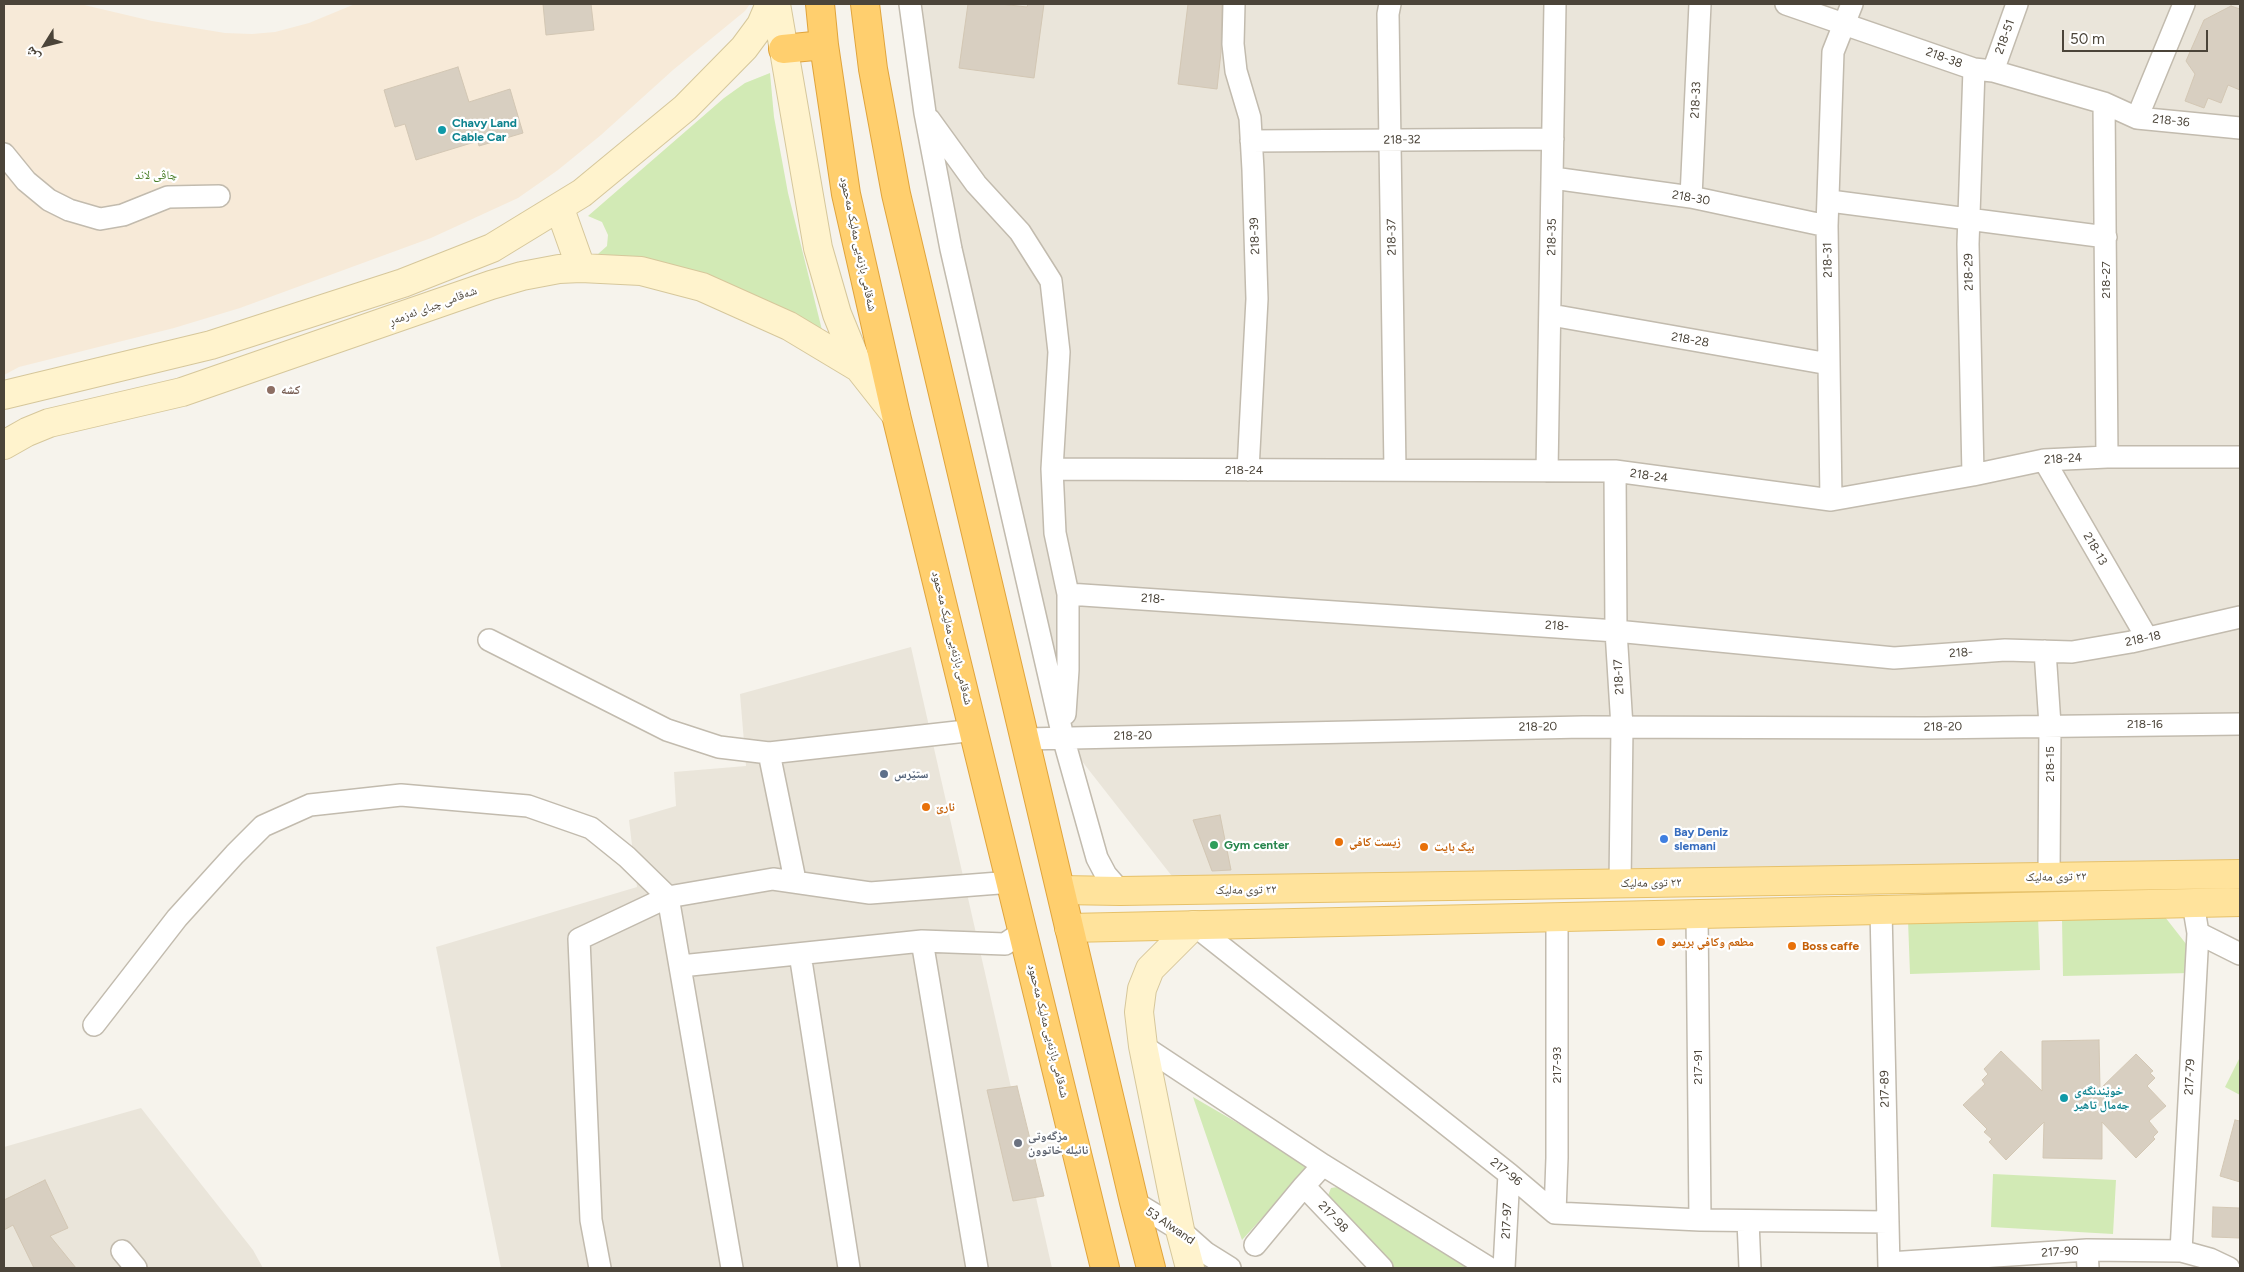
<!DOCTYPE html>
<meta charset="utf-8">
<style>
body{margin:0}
#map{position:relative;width:2244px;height:1272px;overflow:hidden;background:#f6f3ec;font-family:Figtree,"Noto Naskh Arabic",sans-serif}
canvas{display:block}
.frame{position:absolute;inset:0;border:5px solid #4b4439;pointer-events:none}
.north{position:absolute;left:20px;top:20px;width:50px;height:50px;-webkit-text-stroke:4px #fff;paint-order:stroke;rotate:234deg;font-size:14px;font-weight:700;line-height:20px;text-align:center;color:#4b4439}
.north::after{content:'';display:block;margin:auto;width:18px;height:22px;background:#4b4439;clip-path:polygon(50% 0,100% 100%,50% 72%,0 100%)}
.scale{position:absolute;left:2062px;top:30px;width:146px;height:22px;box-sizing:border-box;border:2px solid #4b4439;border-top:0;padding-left:6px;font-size:15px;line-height:18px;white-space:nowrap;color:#4b4439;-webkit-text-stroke:4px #fff;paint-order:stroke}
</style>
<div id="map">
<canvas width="2244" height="1272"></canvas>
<div class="frame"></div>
<div class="north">ش</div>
<div class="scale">50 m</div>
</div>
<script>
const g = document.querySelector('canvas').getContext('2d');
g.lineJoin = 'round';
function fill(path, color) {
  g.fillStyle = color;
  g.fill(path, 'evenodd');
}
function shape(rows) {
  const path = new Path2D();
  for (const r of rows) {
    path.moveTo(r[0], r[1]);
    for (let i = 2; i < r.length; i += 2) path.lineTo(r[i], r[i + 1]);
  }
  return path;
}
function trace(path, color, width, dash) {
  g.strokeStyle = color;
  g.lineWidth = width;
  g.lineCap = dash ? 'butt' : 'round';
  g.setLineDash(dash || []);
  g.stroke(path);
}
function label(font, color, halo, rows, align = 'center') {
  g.font = font + ' Figtree,"Noto Naskh Arabic",sans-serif';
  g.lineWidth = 4.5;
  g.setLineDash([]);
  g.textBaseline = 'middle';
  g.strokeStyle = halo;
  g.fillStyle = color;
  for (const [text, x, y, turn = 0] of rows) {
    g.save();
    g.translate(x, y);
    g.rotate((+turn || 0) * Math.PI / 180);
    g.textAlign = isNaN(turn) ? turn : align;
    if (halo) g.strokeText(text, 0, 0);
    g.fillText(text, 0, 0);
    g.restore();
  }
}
fill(shape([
 [916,4,2240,4,2240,861,1182,889,1063,737,993,426],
 [911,647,1052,1268,501,1268,436,947,637,887,629,820,676,806,674,772,746,766,740,694],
 [141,1108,253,1250,263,1268,4,1268,4,1147]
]), '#eae5da');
fill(shape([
 [4,4,80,4,152,21,225,33,252,34,275,32,309,23,355,4,750,4,745,11,673,70,601,135,558,170,518,198,431,238,240,308,174,328,19,367,4,375]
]), '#f7ead8');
fill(shape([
 [770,73,774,117,788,193,822,330,748,295,623,257,598,254,607,246,608,235,602,222,588,216,724,98,745,83],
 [2038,916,2040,970,1910,974,1908,920],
 [2165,917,2190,949,2190,973,2063,976,2062,919],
 [2240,1057,2240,1095,2225,1087],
 [1193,1097,1310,1165,1242,1240],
 [1993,1174,2116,1180,2113,1234,1991,1227],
 [1344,1186,1480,1268,1390,1268,1327,1198,1331,1188]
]), '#d2eab5');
const building = shape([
 [543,4,591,4,594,30,546,35,543,4],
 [968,4,1000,4,1027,7,1028,4,1044,4,1034,78,959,68,968,4],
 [1188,4,1222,4,1221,52,1217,89,1178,84,1188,4],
 [2231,6,2240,9,2240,90,2228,85,2221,103,2208,98,2204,108,2185,101,2195,74,2186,61,2204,20,2231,6],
 [458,67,469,102,510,89,523,133,479,146,478,141,416,160,405,124,395,127,384,90,458,67],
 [1220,815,1231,870,1212,871,1193,820,1220,815],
 [2099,1040,2100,1089,2136,1054,2153,1071,2150,1073,2155,1078,2147,1086,2166,1106,2149,1121,2158,1132,2153,1137,2155,1139,2136,1158,2102,1122,2102,1159,2043,1158,2044,1122,2006,1160,1989,1142,1992,1139,1984,1132,1987,1129,1963,1105,1985,1084,1982,1080,1988,1074,1984,1069,2001,1051,2042,1091,2042,1041,2099,1040],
 [1017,1086,1044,1196,1013,1201,987,1090,1017,1086],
 [2235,1120,2240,1121,2240,1182,2220,1176,2235,1120],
 [45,1180,68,1228,50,1236,76,1268,34,1268,13,1225,4,1230,4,1200,45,1180],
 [2213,1207,2240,1208,2240,1238,2212,1237,2213,1207]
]);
fill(building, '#d8cfc1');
trace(building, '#d3c7b4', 1);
const street = shape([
 [910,4,925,113,951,249,1063,737,1097,858,1106,875,1120,891],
 [1234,4,1233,44,1236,71,1250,118,1253,170,1257,299,1248,470],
 [1390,4,1388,14,1395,470],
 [1786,4,1974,69,1993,71,2104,103,2137,118,2240,128],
 [1993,71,2017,4],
 [2104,103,2107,457],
 [2137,118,2184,4],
 [929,119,976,184,1020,232,1051,281,1059,352,1052,469,1055,533,1068,594,1068,670,1065,714],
 [1251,141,1553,139],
 [4,154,26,181,49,200,69,210,100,219,123,215,168,197,219,196],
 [1553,178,1691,197,1827,226],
 [1691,197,1700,4],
 [1830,201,2106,237],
 [1551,315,1829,364],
 [2044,460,2147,638],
 [1052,469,1615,471,1831,500,1973,475,2044,460,2107,457,2240,457],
 [1547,471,1555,4],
 [1615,471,1616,631,1622,727,1620,884],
 [1973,475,1968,244,1974,69],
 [1831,500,1827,226,1833,52,1852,4],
 [1068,594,1616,631,1894,658,2005,650,2072,652,2131,642,2240,617],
 [489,640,667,730,719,747,769,753,975,730],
 [2045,651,2050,725,2049,877],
 [1025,739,1583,727,1925,728,2240,724],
 [769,753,795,880],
 [1881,910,1889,1268],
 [1697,914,1700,1220],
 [1194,925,1509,1174,1555,1213,1700,1220,1888,1222],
 [2198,933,2240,954],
 [922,941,977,1268],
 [800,954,849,1268],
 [681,966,922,941,1005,944,1024,931],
 [94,1025,177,918,235,854,263,826,310,805,401,795,528,806,591,828,627,857,668,897,773,879,870,893,1012,882],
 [1143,1046,1323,1165,1489,1268],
 [1323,1165,1304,1186,1382,1268],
 [1134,1202,1180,1230,1206,1253,1230,1268],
 [1555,1213,1557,1158,1557,917],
 [1748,1221,1750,1268],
 [1255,1245,1304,1186],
 [2087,1250,2088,1268],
 [122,1251,136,1268],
 [2181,1251,2198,933,2193,903],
 [1889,1263,2087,1250,2181,1251,2210,1259,2229,1268],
 [600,1268,591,1220,579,939,668,897,732,1268],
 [1504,1268,1509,1174]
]);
const secondary = shape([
 [776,4,818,248,837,314,859,368,896,415],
 [560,209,581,268],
 [4,395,211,345,403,283,492,248,582,193,685,108,744,48,761,25,770,4],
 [4,445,27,432,49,423,182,392,491,285,522,276,559,269,581,268,641,271,702,287,789,326,859,368],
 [1190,1268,1180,1230,1143,1046,1139,1012,1142,989,1150,969,1194,925]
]);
const primary = shape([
 [1061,890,1120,891,2240,874],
 [1069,928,2240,902]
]);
const highway = shape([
 [820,4,824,45,846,194,896,415,1105,1268],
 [865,4,873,69,896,194,1134,1202,1151,1268],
 [783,49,824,45]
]);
trace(street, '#c2bbae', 24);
trace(secondary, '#d6c79b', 30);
trace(primary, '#e6c16a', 30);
trace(highway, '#e0a43c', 30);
trace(street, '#fff', 21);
trace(secondary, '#fff3cd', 28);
trace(primary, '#ffe39c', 28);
trace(highway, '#ffcf6e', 28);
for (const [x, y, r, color] of [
 [442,130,5,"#0f9aa8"],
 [271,390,5,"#8d6e63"],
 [884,774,5,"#5c6f8a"],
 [926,807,5,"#e8710a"],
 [1664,839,5,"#3f7fe0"],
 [1339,842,5,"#e8710a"],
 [1214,845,5,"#2e9e5b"],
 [1424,847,5,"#e8710a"],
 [1661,942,5,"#e8710a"],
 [1792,946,5,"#e8710a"],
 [2064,1098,5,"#0f9aa8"],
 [1018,1143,5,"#6b7280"]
]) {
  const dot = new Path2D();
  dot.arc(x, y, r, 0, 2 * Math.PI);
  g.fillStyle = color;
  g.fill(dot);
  trace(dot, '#fff', 2);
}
label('12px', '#4b4439', '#fff', [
 ["218-51",2005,37,-70],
 ["218-38",1944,58,20],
 ["218-33",1696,100,-87],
 ["218-36",2171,121,6],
 ["218-32",1402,140,-1],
 ["218-30",1691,198,10],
 ["218-39",1255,236,-92],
 ["218-37",1392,237,-91],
 ["218-35",1552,237,-89],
 ["شەقامی بازنەیی مەلیک مەحمود",858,244,78],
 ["218-31",1828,260,-91],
 ["218-29",1969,272,-91],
 ["218-27",2106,280,-90],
 ["شەقامی چیای ئەزمەڕ",433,306,-20],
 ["218-28",1690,340,10],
 ["218-24",2063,459,-4],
 ["218-24",1244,470],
 ["218-24",1649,476,8],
 ["218-13",2095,549,60],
 ["218-",1153,599,4],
 ["218-",1557,626,4],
 ["شەقامی بازنەیی مەلیک مەحمود",952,638,76],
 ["218-18",2143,639,-12],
 ["218-",1961,653,-4],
 ["218-17",1619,677,-93],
 ["218-16",2145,724],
 ["218-20",1538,727,-1],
 ["218-20",1943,727,-1],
 ["218-20",1133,736,-1],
 ["218-15",2050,764,-90],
 ["٢٢ توی مەلیک",2056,877,-1],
 ["٢٢ توی مەلیک",1651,883,-1],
 ["٢٢ توی مەلیک",1246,890,-1],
 ["شەقامی بازنەیی مەلیک مەحمود",1048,1031,76],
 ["217-93",1557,1065,-90],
 ["217-91",1698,1067,-90],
 ["217-79",2190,1077,-87],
 ["217-89",1885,1089,-91],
 ["217-96",1506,1172,39],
 ["217-98",1333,1217,47],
 ["217-97",1507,1221,-87],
 ["53 Alwand",1170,1226,34],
 ["217-90",2060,1252,-4]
]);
label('bold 12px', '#0d838f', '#fff', [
 ["Chavy Land",452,123],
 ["Cable Car",452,137],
 ["خوێندنگەی",2074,1091],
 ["جەمال تاهیر",2074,1105]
], 'left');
label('12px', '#4a7f2a', '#fff', [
 ["چاڤی لاند",156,175]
]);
label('bold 12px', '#785e54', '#fff', [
 ["كشه",281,390]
], 'left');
label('bold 12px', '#4e5e75', '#fff', [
 ["ستێرس",894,774]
], 'left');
label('bold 12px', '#c56008', '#fff', [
 ["نارێ",936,807],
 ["زيست كافي",1349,842],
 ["بیگ بایت",1434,847],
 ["مطعم وكافي بريمو",1671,942],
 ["Boss caffe",1802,946]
], 'left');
label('bold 12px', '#366cbe', '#fff', [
 ["Bay Deniz",1674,832],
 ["slemani",1674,846]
], 'left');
label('bold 12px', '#27864d', '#fff', [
 ["Gym center",1224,845]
], 'left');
label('bold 12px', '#5b616d', '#fff', [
 ["مزگەوتی",1028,1136],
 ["نائیلە خاتوون",1028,1150]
], 'left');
</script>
